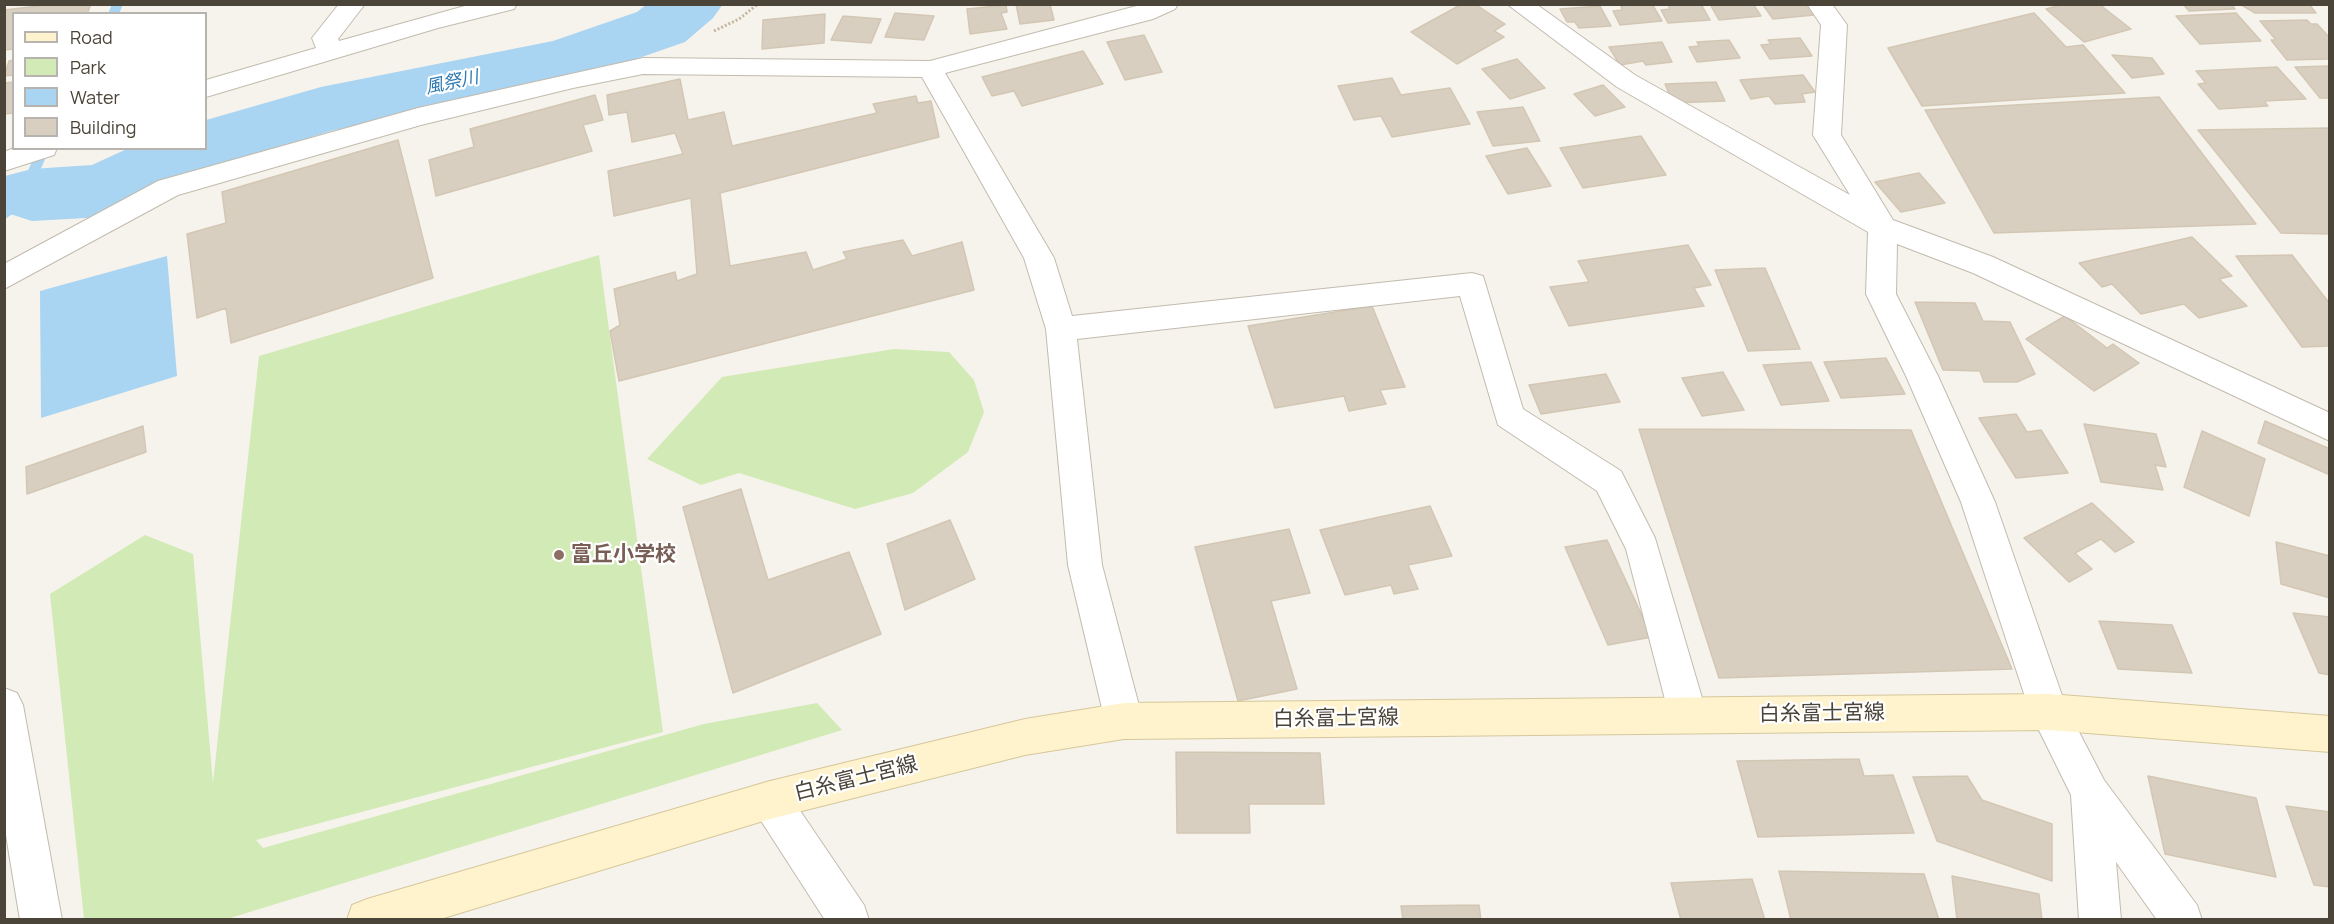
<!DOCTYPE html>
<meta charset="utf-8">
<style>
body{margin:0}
#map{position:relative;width:2334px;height:924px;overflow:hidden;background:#f6f3ec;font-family:Manrope,sans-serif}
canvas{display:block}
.frame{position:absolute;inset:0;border:6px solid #4b4439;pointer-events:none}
.legend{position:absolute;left:12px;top:12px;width:195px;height:138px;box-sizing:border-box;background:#fff;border:2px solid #b7b4b0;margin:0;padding:8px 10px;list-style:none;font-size:18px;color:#4b4439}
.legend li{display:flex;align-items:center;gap:12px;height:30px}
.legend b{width:30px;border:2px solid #b7b4b0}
</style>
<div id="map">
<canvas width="2334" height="924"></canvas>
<div class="frame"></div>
<ul class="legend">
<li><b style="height:8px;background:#fff3cd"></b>Road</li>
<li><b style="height:16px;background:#d2eab5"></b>Park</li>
<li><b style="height:16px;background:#a9d4f2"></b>Water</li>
<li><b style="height:16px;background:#d8cfc1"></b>Building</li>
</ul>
</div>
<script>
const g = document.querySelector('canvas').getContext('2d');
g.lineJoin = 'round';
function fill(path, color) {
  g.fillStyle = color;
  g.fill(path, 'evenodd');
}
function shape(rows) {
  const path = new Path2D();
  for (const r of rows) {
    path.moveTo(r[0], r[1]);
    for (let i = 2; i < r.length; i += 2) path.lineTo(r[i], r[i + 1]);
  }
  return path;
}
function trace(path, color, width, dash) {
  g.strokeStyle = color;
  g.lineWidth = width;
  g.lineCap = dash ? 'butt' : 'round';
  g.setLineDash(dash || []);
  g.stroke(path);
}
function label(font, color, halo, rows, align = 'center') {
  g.font = font + ' Manrope,"Noto Sans JP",sans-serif';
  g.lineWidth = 4.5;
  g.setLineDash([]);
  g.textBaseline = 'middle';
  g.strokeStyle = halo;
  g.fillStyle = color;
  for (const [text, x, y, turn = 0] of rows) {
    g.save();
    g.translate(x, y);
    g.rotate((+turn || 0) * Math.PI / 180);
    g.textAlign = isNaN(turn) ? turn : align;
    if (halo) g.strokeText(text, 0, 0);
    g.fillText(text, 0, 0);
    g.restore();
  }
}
fill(shape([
 [599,255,663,732,256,840,263,848,704,724,817,703,842,730,227,919,84,919,50,594,145,535,193,554,213,783,259,356],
 [894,349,949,352,974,380,984,412,968,452,913,493,855,509,739,473,701,485,647,459,722,377]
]), '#d2eab5');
fill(shape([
 [167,256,177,376,41,418,40,291]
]), '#a9d4f2');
fill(shape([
 [112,4,123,4,119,14,108,14,112,4],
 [38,148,50,148,39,173,38,195,4,220,4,209,26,193,27,173,38,148]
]), '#a9d4f2');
fill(shape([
 [647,4,723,4,713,18,685,42,590,75,331,131,216,167,131,210,104,217,32,221,4,212,5,176,32,169,92,165,129,148,206,148,206,120,321,87,553,41,637,12,647,4]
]), '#a9d4f2');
const building = shape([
 [55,4,91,4,87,14,14,14,14,49,4,50,4,10,55,4],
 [1016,4,1050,4,1054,20,1020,24,1016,4],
 [1462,4,1475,4,1505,24,1494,31,1504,37,1457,64,1411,32,1462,4],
 [1652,4,1662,21,1620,25,1613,11,1622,10,1621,6,1652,4],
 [1701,4,1710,20,1668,23,1661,10,1670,9,1668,5,1701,4],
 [1753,4,1761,16,1719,20,1711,6,1753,4],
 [1807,4,1814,15,1773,19,1763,5,1807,4],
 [2065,4,2099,4,2131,29,2084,42,2046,9,2065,4],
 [2183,4,2231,4,2235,9,2189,11,2183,4],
 [2240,4,2309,4,2316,13,2255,13,2240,4],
 [1006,5,1007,12,1001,13,1007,29,970,34,967,9,1006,5],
 [1600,6,1611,26,1579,28,1575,22,1567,22,1560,9,1600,6],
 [895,13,934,16,924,40,885,37,895,13],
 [2034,13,2066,47,2083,45,2125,93,1922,106,1888,48,2034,13],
 [2236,13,2261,41,2200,44,2176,16,2236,13],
 [825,14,824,43,762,49,763,20,825,14],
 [843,16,881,19,871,43,831,40,843,16],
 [2307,20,2311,24,2317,24,2330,38,2330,59,2287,60,2271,40,2276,40,2260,21,2307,20],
 [1144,35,1162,72,1125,80,1107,42,1144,35],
 [1800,38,1812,56,1770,59,1761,45,1771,44,1768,40,1800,38],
 [1729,40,1740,58,1697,62,1689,47,1699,46,1697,42,1729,40],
 [1662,42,1672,62,1646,65,1643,61,1620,65,1609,47,1662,42],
 [1083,51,1103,84,1022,106,1014,91,992,96,982,77,1083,51],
 [2112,55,2152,58,2164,74,2132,78,2112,55],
 [1517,59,1545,88,1510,99,1482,69,1517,59],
 [14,60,14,75,4,76,9,61,14,60],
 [2330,66,2330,98,2320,98,2295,67,2330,66],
 [2277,67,2306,99,2264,101,2268,106,2219,109,2198,84,2206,83,2196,71,2277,67],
 [1803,75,1815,92,1802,94,1805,102,1775,104,1769,96,1751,99,1740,80,1803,75],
 [1392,78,1401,95,1450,88,1470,124,1392,137,1381,116,1354,120,1338,86,1392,78],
 [680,79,688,120,724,112,732,146,877,113,873,104,916,96,918,103,931,101,939,137,720,193,730,266,806,252,813,270,847,259,843,252,903,240,912,256,962,242,974,290,619,381,610,331,620,325,614,289,675,272,677,281,697,274,691,198,614,216,608,171,683,154,675,133,632,142,627,112,609,115,607,95,680,79],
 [14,82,14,113,4,114,4,83,14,82],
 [1716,82,1725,101,1673,103,1665,84,1716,82],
 [1603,85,1625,107,1595,116,1574,94,1603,85],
 [595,95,603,120,583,125,592,151,436,196,429,160,474,147,470,129,595,95],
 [2159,97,2256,224,1994,233,1925,110,2159,97],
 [1523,107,1540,141,1493,146,1477,112,1523,107],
 [2330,128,2330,234,2281,233,2198,130,2330,128],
 [1641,136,1666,175,1583,188,1560,148,1641,136],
 [398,140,433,278,231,343,226,308,197,318,187,234,226,223,222,192,398,140],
 [1527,148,1551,186,1508,194,1486,156,1527,148],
 [1919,173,1945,203,1901,212,1875,182,1919,173],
 [2192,237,2232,276,2219,279,2247,306,2199,318,2184,304,2141,314,2112,284,2102,287,2079,263,2192,237],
 [1688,245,1711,285,1694,288,1704,306,1569,326,1550,287,1589,282,1578,261,1688,245],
 [2292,255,2330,304,2330,346,2302,347,2236,256,2292,255],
 [1765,268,1800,349,1748,351,1715,270,1765,268],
 [1915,302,1975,303,1983,321,2010,322,2035,374,2017,382,1984,382,1980,371,1943,370,1915,302],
 [1372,306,1405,387,1380,390,1386,404,1349,411,1344,396,1275,408,1248,326,1372,306],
 [2065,316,2107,348,2113,344,2139,363,2094,391,2026,339,2065,316],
 [1886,358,1905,394,1841,398,1824,362,1886,358],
 [1811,362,1829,401,1781,405,1763,365,1811,362],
 [1723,372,1744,410,1702,416,1682,378,1723,372],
 [1606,374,1620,402,1541,414,1529,385,1606,374],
 [2016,414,2027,432,2041,430,2068,473,2016,478,1979,418,2016,414],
 [2265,421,2330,449,2330,475,2258,443,2265,421],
 [2084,424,2156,434,2166,467,2155,465,2163,490,2101,482,2084,424],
 [143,426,146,452,27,494,26,467,143,426],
 [1639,429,1911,430,2012,669,1719,678,1639,429],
 [2202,431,2265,459,2249,516,2184,487,2202,431],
 [741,489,768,580,849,552,881,634,733,693,683,507,741,489],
 [2092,503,2134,542,2115,552,2101,539,2075,553,2092,569,2069,582,2024,538,2092,503],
 [1430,506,1452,556,1408,565,1418,589,1394,594,1391,585,1345,595,1320,530,1430,506],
 [950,520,975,579,905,610,887,544,950,520],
 [1289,529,1310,593,1271,601,1297,689,1238,701,1195,547,1289,529],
 [1607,540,1652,637,1608,645,1565,547,1607,540],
 [2276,542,2330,556,2330,598,2281,584,2276,542],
 [2293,613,2330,617,2330,675,2319,673,2293,613],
 [2099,621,2172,625,2192,673,2118,669,2099,621],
 [1176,752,1320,753,1324,804,1249,804,1250,833,1177,833,1176,752],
 [1859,759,1864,776,1893,775,1914,833,1758,837,1737,761,1859,759],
 [1967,776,1982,800,2052,824,2052,881,1937,841,1913,777,1967,776],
 [2148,776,2256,798,2276,877,2165,854,2148,776],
 [2286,806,2330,812,2330,887,2314,885,2286,806],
 [1779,871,1924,874,1939,920,1791,920,1779,871],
 [1952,876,2039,894,2042,920,1957,920,1952,876],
 [1752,879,1765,920,1681,920,1671,883,1752,879],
 [1479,905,1481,920,1403,920,1401,906,1479,905]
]);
fill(building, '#d8cfc1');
trace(building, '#d3c7b4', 1.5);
const minor = shape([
 [339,4,365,4,338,39,339,41,472,4,517,4,514,9,438,28,206,97,206,80,316,48,312,38,339,4],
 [1144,4,1178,4,1175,9,1153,19,945,73,1054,258,1072,316,1472,273,1483,276,1523,409,1621,471,1655,538,1707,715,1701,727,1688,733,1675,727,1669,715,1626,549,1597,491,1498,425,1460,296,1077,339,1102,565,1143,721,1137,733,1124,739,1111,733,1105,721,1068,565,1046,329,1024,258,922,77,643,74,573,88,421,125,178,195,4,289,4,264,158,181,418,108,643,58,930,61,1144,4],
 [1507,4,1536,4,1635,75,1850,195,1813,135,1821,25,1807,4,1832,4,1847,25,1841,135,1893,220,1993,257,2330,413,2330,441,1973,273,1897,244,1896,294,1938,376,1995,502,2066,707,2104,780,2197,905,2202,920,2157,920,2116,862,2121,920,2079,920,2071,795,2030,712,1961,502,1906,376,1866,294,1868,232,1617,87,1507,4],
 [14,148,57,148,54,155,4,171,4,152,14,148],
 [4,688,17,693,23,705,62,920,20,920,4,823,4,688],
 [770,781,784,787,864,905,869,920,825,920,756,813,750,800,756,787,770,781]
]);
const secondary = shape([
 [2049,694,2330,716,2330,752,2049,730,1124,739,1025,755,770,819,437,920,347,920,352,905,367,899,770,781,1025,719,1124,703,2049,694]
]);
trace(minor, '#c2bbae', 2);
trace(secondary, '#d6c79b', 2);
trace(shape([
 [714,31,739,19,758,4]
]), '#c4b79f', 3, [2, 2]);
fill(minor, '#fff');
fill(secondary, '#fff3cd');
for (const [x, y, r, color] of [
 [559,555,6,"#8d6e63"]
]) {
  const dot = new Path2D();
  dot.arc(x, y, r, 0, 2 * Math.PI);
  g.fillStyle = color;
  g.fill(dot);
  trace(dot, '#fff', 2);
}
label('italic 18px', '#2e7ab2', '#fff', [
 ["風祭川",452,83,-12]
]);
label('bold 21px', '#785e54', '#fff', [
 ["富丘小学校",571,555]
], 'left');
label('21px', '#4b4439', '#fff', [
 ["白糸富士宮線",1822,714,-1],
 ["白糸富士宮線",1336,719,-1],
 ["白糸富士宮線",856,779,-14]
]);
</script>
